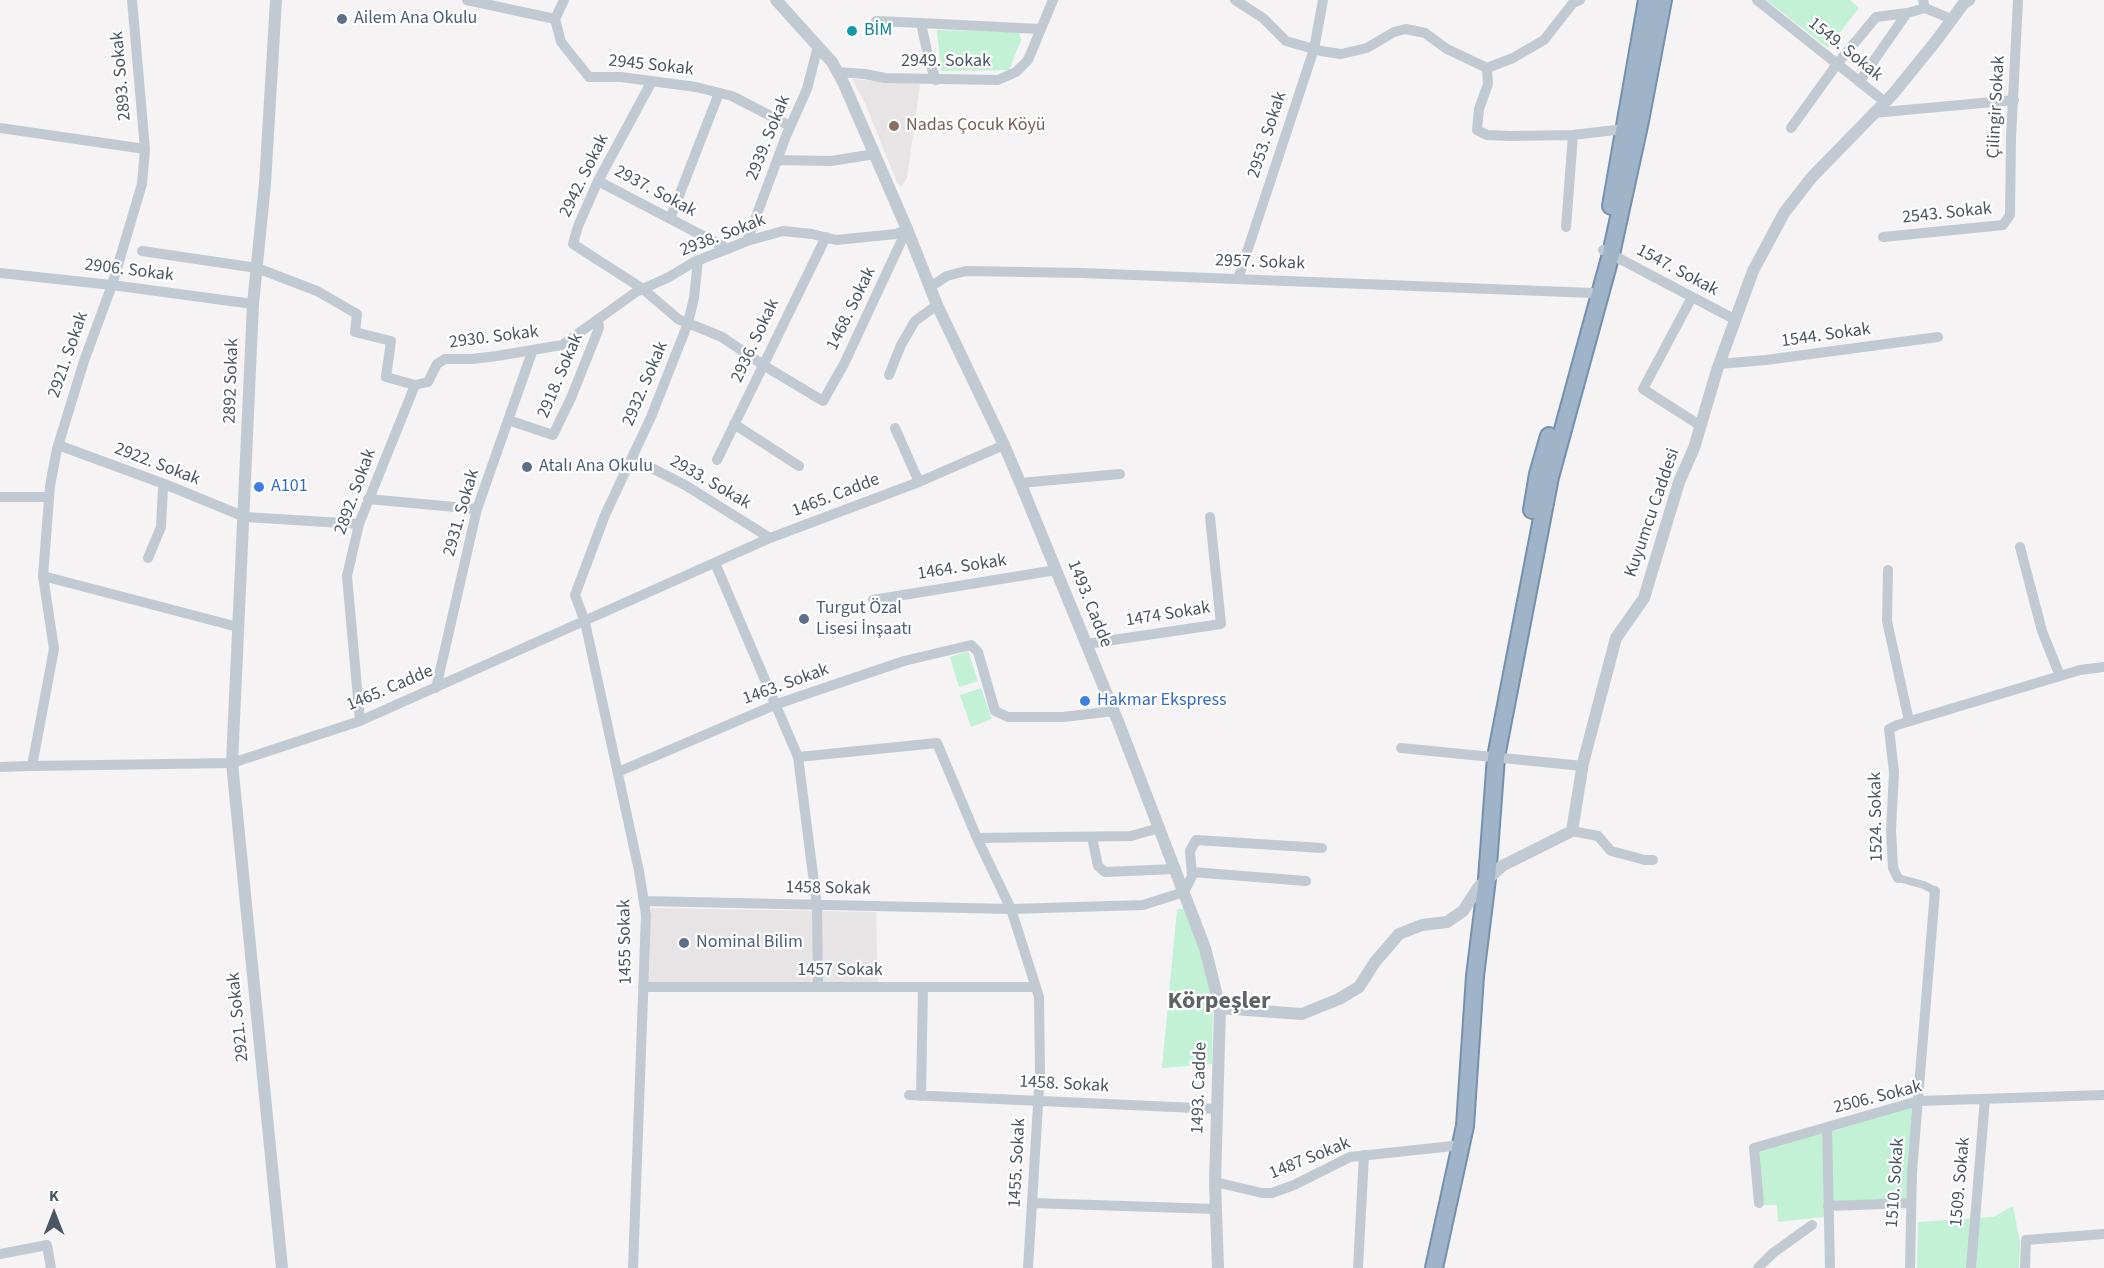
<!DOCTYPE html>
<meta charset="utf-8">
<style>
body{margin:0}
#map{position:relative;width:2104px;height:1268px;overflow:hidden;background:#f5f3f3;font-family:"Source Sans 3",sans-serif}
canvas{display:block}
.north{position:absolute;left:24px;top:1184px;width:60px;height:60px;-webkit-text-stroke:4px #fff;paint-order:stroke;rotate:0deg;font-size:16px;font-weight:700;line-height:24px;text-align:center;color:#4a5661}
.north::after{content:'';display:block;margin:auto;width:21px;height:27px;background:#4a5661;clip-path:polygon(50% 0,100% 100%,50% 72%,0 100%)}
</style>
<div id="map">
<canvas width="2104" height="1268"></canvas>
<div class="north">K</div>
</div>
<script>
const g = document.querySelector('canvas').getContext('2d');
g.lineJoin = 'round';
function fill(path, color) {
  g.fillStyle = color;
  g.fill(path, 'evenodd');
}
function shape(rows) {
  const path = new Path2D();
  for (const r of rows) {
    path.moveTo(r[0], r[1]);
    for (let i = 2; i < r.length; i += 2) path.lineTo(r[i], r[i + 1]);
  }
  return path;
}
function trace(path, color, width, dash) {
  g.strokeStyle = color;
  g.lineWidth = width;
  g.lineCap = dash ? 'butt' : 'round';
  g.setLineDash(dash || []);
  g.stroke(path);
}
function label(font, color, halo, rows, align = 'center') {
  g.font = font + ' "Source Sans 3",sans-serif';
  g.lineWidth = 4.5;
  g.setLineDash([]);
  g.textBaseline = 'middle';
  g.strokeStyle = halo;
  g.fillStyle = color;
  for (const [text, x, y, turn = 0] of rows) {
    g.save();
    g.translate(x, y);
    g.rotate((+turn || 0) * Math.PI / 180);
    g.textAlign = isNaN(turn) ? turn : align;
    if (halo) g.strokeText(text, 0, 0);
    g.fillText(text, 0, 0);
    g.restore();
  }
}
fill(shape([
 [852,79,920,84,907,178,901,187,896,180,865,103],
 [651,908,876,912,878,982,649,982]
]), '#e6e4e5');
fill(shape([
 [1766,0,1850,0,1859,8,1828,48],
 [937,30,1019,32,1021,40,1009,70,941,71],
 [968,651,978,681,959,687,950,657],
 [981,688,992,719,971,727,960,695],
 [1177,909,1184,909,1200,948,1213,990,1212,1064,1162,1068],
 [1915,1106,1908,1198,1832,1202,1831,1130],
 [1823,1133,1824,1217,1778,1222,1777,1205,1763,1205,1759,1151],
 [2013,1206,2020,1241,2019,1268,1917,1268,1918,1222,1993,1217]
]), '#c3f1d5');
const trunk = shape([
 [1611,206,1647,0],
 [1532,510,1538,474,1549,436],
 [1434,1268,1465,1126,1475,976,1487,879,1496,757,1550,477,1611,254,1640,121,1663,0]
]);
trace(trunk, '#7690ad', 20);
trace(shape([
 [1898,878,1924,885,1935,891]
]), '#c1cad2', 8);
trace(shape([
 [132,0,145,149,142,184,112,285,84,361,57,449,50,486,43,576,54,649,32,766,232,763,360,721,770,538,919,482],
 [467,0,555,19],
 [564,0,555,19,561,42,589,77,621,77,696,87,732,96,790,126],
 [1235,0,1263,18,1286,41,1321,51,1341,54,1367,48,1394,32,1406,29,1425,33,1447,49,1487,68],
 [1580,0,1573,3,1544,40,1513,58,1487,68,1488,84,1479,109,1477,130,1487,135,1510,136,1573,135,1624,129],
 [1757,0,1885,102],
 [1923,0,1925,8,1951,19],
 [876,21,921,23],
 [838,72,865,74,885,78,998,80,1016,72,1028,60,1053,0],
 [936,80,929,60,921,23,1040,29],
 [652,81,598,181,578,226,573,244,643,289,678,319,722,337,763,365,823,401,844,364,907,229],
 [1859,82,1907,13],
 [1873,113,2014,100],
 [0,128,145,149],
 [1791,128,1837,64,1876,17,1907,13,1925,8],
 [777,160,831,161,875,154],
 [598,181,728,249],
 [670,219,719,93],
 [1566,227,1573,135],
 [1883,237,2003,225,2010,215,2011,138,2018,0],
 [747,241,786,136,807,89,818,46],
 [1603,250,1736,320],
 [142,251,257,268,317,291,357,314,355,332,391,341,386,377,415,385,428,382,437,364,445,359,472,359,497,356,562,345,636,292,669,277,694,262,747,241,783,231,812,234,836,240,896,234,907,229],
 [0,273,112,285,253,304],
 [1238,279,1314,49,1323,0],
 [930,287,947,276,966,271,1082,273,1593,293],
 [1692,297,1643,389,1701,426],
 [1719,364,1766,360,1938,337],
 [889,375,901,345,915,321,937,305],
 [508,420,553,435,571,398,599,328,598,319],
 [734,424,799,466],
 [895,428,919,482,1004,445],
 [58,445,167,485,245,517,359,524],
 [632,458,685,485,770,538],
 [717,460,826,237],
 [1020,483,1120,474],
 [0,497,49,497],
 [368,499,477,509],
 [2020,547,2042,631,2060,676],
 [148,558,161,527,163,487,167,485],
 [715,563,798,757,817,906,818,987],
 [1888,570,1887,621,1909,721],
 [43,576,238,627],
 [873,600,1056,570],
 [1086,644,1221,624,1210,517],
 [436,688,477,509,532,352],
 [360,721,347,576,359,524,415,385],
 [1401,748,1583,766],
 [798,757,937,743,977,838,1011,909,1039,997,1040,1073,1028,1268],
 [0,767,32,766],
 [618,772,777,704,904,661,971,645,978,652,995,711,1008,717,1063,717,1114,711],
 [1572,831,1598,836,1611,851,1645,860,1653,860],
 [1092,837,1098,866,1105,872,1175,869],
 [977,838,1131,836,1159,828],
 [1192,872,1306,881],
 [1898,878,1893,868,1891,830,1894,772,1889,729,1897,725,2080,670,2104,667],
 [644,901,1011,909,1143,905,1184,892,1192,876,1190,851,1196,840,1322,848],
 [643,987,1036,987],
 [909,1095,1218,1109],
 [921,1096,923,987],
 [1827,1128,1830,1268],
 [1215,1182,1262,1193,1272,1193,1294,1185,1350,1157,1453,1146],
 [1032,1203,1216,1209],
 [1759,1203,1754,1148,1918,1101,2104,1095],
 [1828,1206,1911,1203],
 [0,1254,47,1245,51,1268],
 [633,1268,646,915,639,871,585,622,575,595,605,515,651,417,688,323,694,298,698,260],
 [1358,1268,1364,1155],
 [1758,1268,1773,1253,1812,1225],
 [1910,1268,1912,1172,1935,891],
 [1971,1268,1985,1099],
 [2025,1268,2026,1240,2104,1234]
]), '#c1cad2', 10);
trace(shape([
 [276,0,265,184,253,304,232,763,282,1268],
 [776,0,832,62,844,84,907,229,937,305,1004,445,1022,487,1119,724,1205,948,1220,1008,1215,1182,1218,1268],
 [1220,1008,1302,1014,1339,999,1359,987,1375,962,1399,934,1422,925,1447,922,1463,911,1478,888,1502,866,1572,831,1583,763,1616,638,1644,598,1679,482,1694,448,1717,370,1753,271,1784,213,1812,177,1893,94,1936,41,1964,3,1969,0]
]), '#c1cad2', 12);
trace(trunk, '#9fb4c9', 16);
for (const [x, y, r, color] of [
 [342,19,6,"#5c6f8a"],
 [852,31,6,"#0f9aa8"],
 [894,126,6,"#8d6e63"],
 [527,467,6,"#5c6f8a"],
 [259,487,6,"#3f7fe0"],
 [804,619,6,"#5c6f8a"],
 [1085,701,6,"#3f7fe0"],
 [684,943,6,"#5c6f8a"]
]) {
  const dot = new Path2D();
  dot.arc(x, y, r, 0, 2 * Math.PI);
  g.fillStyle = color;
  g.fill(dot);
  trace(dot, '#fff', 2);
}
label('18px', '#4e5e75', '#fff', [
 ["Ailem Ana Okulu",354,19],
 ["Atalı Ana Okulu",539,467],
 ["Turgut Özal",816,609],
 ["Lisesi İnşaatı",816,630],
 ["Nominal Bilim",696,943]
], 'left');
label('18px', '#0d838f', '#fff', [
 ["BİM",864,31]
], 'left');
label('18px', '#4a5661', '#fff', [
 ["1549. Sokak",1845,50,39],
 ["2949. Sokak",946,62],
 ["2945 Sokak",651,66,6],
 ["2893. Sokak",122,76,-95],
 ["Çilingir Sokak",1997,107,-87],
 ["2953. Sokak",1268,135,-72],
 ["2939. Sokak",769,138,-68],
 ["2942. Sokak",585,176,-64],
 ["2937. Sokak",655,192,28],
 ["2543. Sokak",1947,214,-6],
 ["2938. Sokak",723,236,-21],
 ["2957. Sokak",1260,263,2],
 ["2906. Sokak",129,271,7],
 ["1547. Sokak",1677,271,28],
 ["1468. Sokak",852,309,-64],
 ["1544. Sokak",1826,336,-8],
 ["2930. Sokak",494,338,-7],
 ["2936. Sokak",756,341,-65],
 ["2921. Sokak",69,355,-71],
 ["2918. Sokak",561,376,-67],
 ["2892 Sokak",232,381,-88],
 ["2932. Sokak",646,384,-67],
 ["2922. Sokak",157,465,21],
 ["2933. Sokak",710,483,30],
 ["2892. Sokak",356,492,-70],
 ["1465. Cadde",836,496,-21],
 ["2931. Sokak",462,513,-74],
 ["Kuyumcu Caddesi",1653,513,-71],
 ["1464. Sokak",962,568,-9],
 ["1493. Cadde",1089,604,68],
 ["1474 Sokak",1168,615,-9],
 ["1463. Sokak",786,685,-20],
 ["1465. Cadde",390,689,-23],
 ["1524. Sokak",1877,817,-91],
 ["1458 Sokak",828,889,1],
 ["1455 Sokak",626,942,-91],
 ["1457 Sokak",840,971],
 ["2921. Sokak",239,1017,-96],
 ["1458. Sokak",1064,1085,3],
 ["1493. Cadde",1200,1088,-88],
 ["2506. Sokak",1878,1098,-14],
 ["1487 Sokak",1310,1159,-22],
 ["1455. Sokak",1018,1163,-87],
 ["1509. Sokak",1961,1182,-85],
 ["1510. Sokak",1896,1183,-86]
]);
label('18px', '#785e54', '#fff', [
 ["Nadas Çocuk Köyü",906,126]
], 'left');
label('18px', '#366cbe', '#fff', [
 ["A101",271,487],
 ["Hakmar Ekspress",1097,701]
], 'left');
label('bold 24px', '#5f6368', '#fff', [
 ["Körpeşler",1219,1003]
]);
</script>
